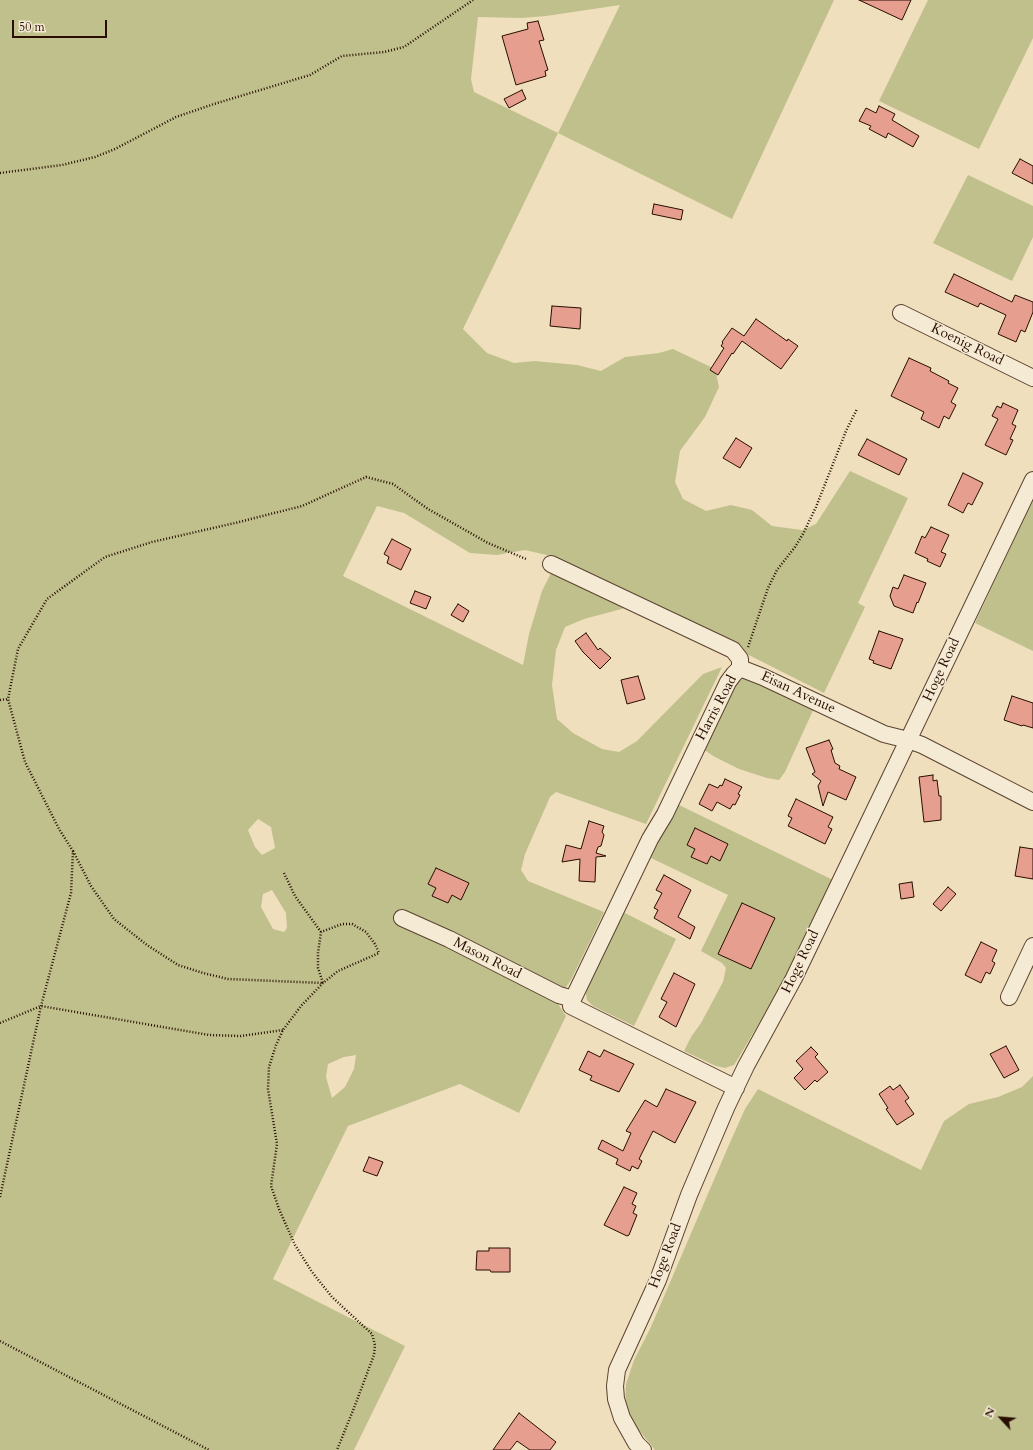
<!DOCTYPE html>
<style>
body{margin:0}
#map{position:relative;width:1033px;height:1450px;overflow:hidden;background:#efdfbd;font-family:Cardo,serif}
canvas{display:block}
.north{position:absolute;left:981px;top:1398px;width:40px;height:40px;-webkit-text-stroke:3px #f5ead4;paint-order:stroke;rotate:296deg;font-size:11px;font-weight:700;line-height:16px;text-align:center;color:#280d00}
.north::after{content:'';display:block;margin:auto;width:14px;height:18px;background:#280d00;clip-path:polygon(50% 0,100% 100%,50% 72%,0 100%)}
.scale{position:absolute;left:12px;top:20px;width:95px;height:18px;box-sizing:border-box;border:2px solid #280d00;border-top:0;padding-left:5px;font-size:12px;line-height:14px;white-space:nowrap;color:#280d00;-webkit-text-stroke:3px #f5ead4;paint-order:stroke}
</style>
<div id="map">
<canvas width="1033" height="1450"></canvas>
<div class="north">N</div>
<div class="scale">50 m</div>
</div>
<script>
const g = document.querySelector('canvas').getContext('2d');
g.lineJoin = 'round';
function fill(path, color) {
  g.fillStyle = color;
  g.fill(path, 'evenodd');
}
function shape(rows) {
  const path = new Path2D();
  for (const r of rows) {
    path.moveTo(r[0], r[1]);
    for (let i = 2; i < r.length; i += 2) path.lineTo(r[i], r[i + 1]);
  }
  return path;
}
function trace(path, color, width, dash) {
  g.strokeStyle = color;
  g.lineWidth = width;
  g.lineCap = dash ? 'butt' : 'round';
  g.setLineDash(dash || []);
  g.stroke(path);
}
function label(font, color, halo, rows, align = 'center') {
  g.font = font + ' Cardo,serif';
  g.lineWidth = 3;
  g.setLineDash([]);
  g.textBaseline = 'middle';
  g.strokeStyle = halo;
  g.fillStyle = color;
  for (const [text, x, y, turn = 0] of rows) {
    g.save();
    g.translate(x, y);
    g.rotate((+turn || 0) * Math.PI / 180);
    g.textAlign = isNaN(turn) ? turn : align;
    if (halo) g.strokeText(text, 0, 0);
    g.fillText(text, 0, 0);
    g.restore();
  }
}
fill(shape([
 [0,0,834,0,732,219,558,133,463,329,487,353,514,363,534,361,577,365,601,371,625,357,659,353,673,349,715,369,719,387,705,417,680,451,675,482,683,499,706,511,731,505,752,510,772,526,802,530,816,524,850,471,908,498,858,603,865,607,824,693,555,557,525,550,497,555,470,553,404,513,377,506,343,576,523,665,529,634,542,591,552,571,629,607,584,619,565,627,556,650,552,685,557,719,573,733,602,749,619,752,637,741,703,674,722,667,646,824,556,792,550,797,525,854,521,870,528,881,604,912,571,980,566,987,559,988,554,998,566,1016,519,1113,460,1084,348,1126,273,1279,405,1346,354,1450,0,1450],
 [620,5,558,133,474,92,471,79,478,17,522,18,546,16],
 [258,819,271,827,275,848,262,855,255,847,248,830],
 [272,890,286,913,287,928,284,932,273,929,261,907,263,894],
 [356,1055,354,1069,345,1087,332,1098,326,1077,328,1064,344,1057],
 [928,0,1033,0,1033,38,979,149,879,101],
 [968,175,1033,206,1033,237,1012,281,933,243],
 [1033,499,1033,651,975,623],
 [748,675,815,706,785,772,779,780,767,778,739,769,715,757,701,748,738,676],
 [675,803,833,880,777,993,739,1057,734,1065,725,1068,716,1066,684,1051,691,1037,701,1023,723,982,726,968,722,963,701,951,728,895,649,857],
 [623,912,676,939,634,1026,593,1006,587,1000,586,994,587,986],
 [1033,1076,1033,1450,655,1450,634,1424,625,1404,626,1384,634,1360,650,1329,728,1147,745,1109,758,1089,921,1170,944,1121,969,1104,998,1097,1022,1087]
]), '#c0c08d');
const building = shape([
 [859,0,911,0,902,20,859,0],
 [538,21,544,40,539,41,548,70,545,71,546,76,516,85,502,36,528,29,527,23,538,21],
 [522,90,526,99,509,108,504,99,522,90],
 [879,106,895,114,892,120,919,136,913,147,888,133,886,138,869,129,871,126,859,121,866,108,876,113,879,106],
 [1020,159,1033,166,1033,184,1012,173,1020,159],
 [654,204,683,210,681,220,652,214,654,204],
 [954,274,1012,302,1015,295,1033,302,1033,312,1025,332,1021,330,1016,342,998,334,1006,315,980,303,978,307,945,292,954,274],
 [552,306,581,308,580,329,550,326,552,306],
 [756,319,787,341,788,339,798,346,781,369,742,341,733,354,732,353,718,375,710,370,724,348,721,346,723,343,722,342,732,328,744,336,756,319],
 [909,358,931,368,930,371,949,381,948,383,958,388,951,402,956,405,949,419,944,416,939,428,921,419,924,412,891,396,909,358],
 [1003,403,1018,410,1012,424,1016,426,1010,439,1013,440,1006,455,985,445,998,419,992,416,997,406,1001,408,1003,403],
 [736,438,752,448,740,468,723,458,736,438],
 [867,439,907,459,899,475,858,455,867,439],
 [963,473,983,483,972,505,968,503,963,513,948,505,963,473],
 [931,527,949,535,941,552,946,554,940,567,927,561,928,559,915,553,922,536,925,538,931,527],
 [392,539,411,549,401,570,387,563,389,557,384,554,392,539],
 [904,575,926,583,918,603,917,602,913,613,894,606,890,596,893,587,898,589,904,575],
 [415,591,431,597,426,609,410,603,415,591],
 [458,604,469,611,463,622,451,615,458,604],
 [879,631,903,639,891,669,873,663,874,661,869,659,879,631],
 [586,633,598,650,600,648,611,658,600,669,583,652,575,641,586,633],
 [638,676,645,699,627,704,621,680,638,676],
 [1012,696,1033,703,1033,728,1023,725,1022,726,1004,720,1012,696],
 [829,740,833,749,831,750,835,763,840,766,839,769,856,777,846,800,828,792,823,806,818,786,821,781,812,774,815,772,806,748,829,740],
 [933,775,933,781,937,780,939,796,941,796,941,820,924,822,919,777,933,775],
 [725,779,742,787,738,794,740,795,735,805,733,804,730,809,717,802,712,811,699,804,709,784,718,788,720,785,722,786,725,779],
 [796,799,833,817,828,827,832,829,825,844,788,826,792,818,788,816,796,799],
 [589,821,604,826,602,832,604,835,601,846,598,847,596,853,606,856,596,857,595,882,579,881,580,859,562,862,566,845,581,849,589,821],
 [695,828,728,844,720,861,711,856,707,864,691,857,695,849,687,845,695,828],
 [1020,847,1033,849,1033,879,1015,876,1020,847],
 [436,868,469,883,461,900,452,895,448,903,432,896,436,888,428,884,436,868],
 [664,875,691,890,678,917,695,927,690,939,654,918,658,910,654,908,662,893,656,890,664,875],
 [912,882,914,897,901,899,899,884,912,882],
 [948,887,956,894,941,911,933,904,948,887],
 [742,903,775,918,751,969,718,954,742,903],
 [981,942,997,950,992,961,995,963,990,974,986,972,981,983,965,975,981,942],
 [674,973,695,984,676,1027,659,1017,667,1002,661,999,674,973],
 [1006,1046,1019,1070,1004,1078,990,1054,1006,1046],
 [811,1047,818,1054,815,1057,828,1072,817,1082,815,1080,805,1090,794,1078,803,1069,796,1061,811,1047],
 [604,1050,634,1064,619,1092,590,1080,592,1076,579,1070,588,1051,600,1057,604,1050],
 [900,1085,909,1098,905,1101,914,1114,897,1125,886,1109,888,1108,879,1094,890,1086,893,1090,900,1085],
 [666,1089,696,1102,675,1143,653,1131,639,1159,642,1161,638,1169,632,1166,630,1171,616,1164,618,1159,598,1149,602,1140,623,1151,631,1133,626,1131,645,1100,657,1107,666,1089],
 [369,1157,383,1162,377,1176,363,1171,369,1157],
 [624,1187,637,1193,632,1204,636,1206,633,1213,637,1215,629,1235,627,1236,604,1225,624,1187],
 [489,1248,510,1248,510,1272,491,1272,490,1270,476,1270,477,1251,489,1251,489,1248],
 [519,1413,556,1442,550,1450,530,1450,517,1441,510,1450,493,1450,519,1413]
]);
fill(building, '#e69e8f');
trace(building, '#280d00', 1);
const minor = shape([
 [901,313,1033,378],
 [551,564,733,650,740,659,740,668],
 [740,668,763,677,884,734,908,740,922,745,1033,802],
 [402,918,449,939,559,995,573,999],
 [1009,997,1033,946],
 [736,1088,571,1006,573,999,650,839,665,814,728,682,734,674,740,668],
 [643,1450,636,1443,622,1418,616,1399,615,1386,617,1370,658,1280,689,1195,726,1108,746,1066,794,978,1033,480]
]);
trace(minor, '#5a422f', 18);
trace(shape([
 [0,173,62,165,95,157,115,149,176,117,214,104,310,75,342,56,384,52,404,47,473,0],
 [748,647,768,588,777,570,795,547,803,534,816,507,846,431,857,409],
 [0,700,8,699],
 [73,851,91,886,114,919,147,945,178,965,203,973,228,979,323,983,318,968,318,953,321,932,342,924,352,924,366,932,375,944,379,953,338,971,323,983,301,1006,283,1030,276,1045,269,1067,268,1089,277,1144,271,1186,279,1209,295,1245,312,1272,332,1297,372,1334,375,1345,374,1355,354,1408,337,1450],
 [284,873,295,896,321,932],
 [0,1023,41,1006,209,1035,241,1036,283,1030],
 [0,1197,41,1006,71,893,73,851,59,829,25,762,8,699,18,649,47,599,105,557,152,542,235,523,302,506,366,477,393,484,428,509,488,543,526,559],
 [0,1341,209,1450]
]), '#280d00', 2.5, [1, 2]);
trace(minor, '#f5ead4', 16);
label('14px', '#280d00', '#f5ead4', [
 ["Koenig Road",967,345,26],
 ["Hoge Road",942,670,-65],
 ["Eisan Avenue",798,693,25],
 ["Harris Road",717,708,-62],
 ["Mason Road",487,959,27],
 ["Hoge Road",801,962,-64],
 ["Hoge Road",666,1256,-69]
]);
</script>
